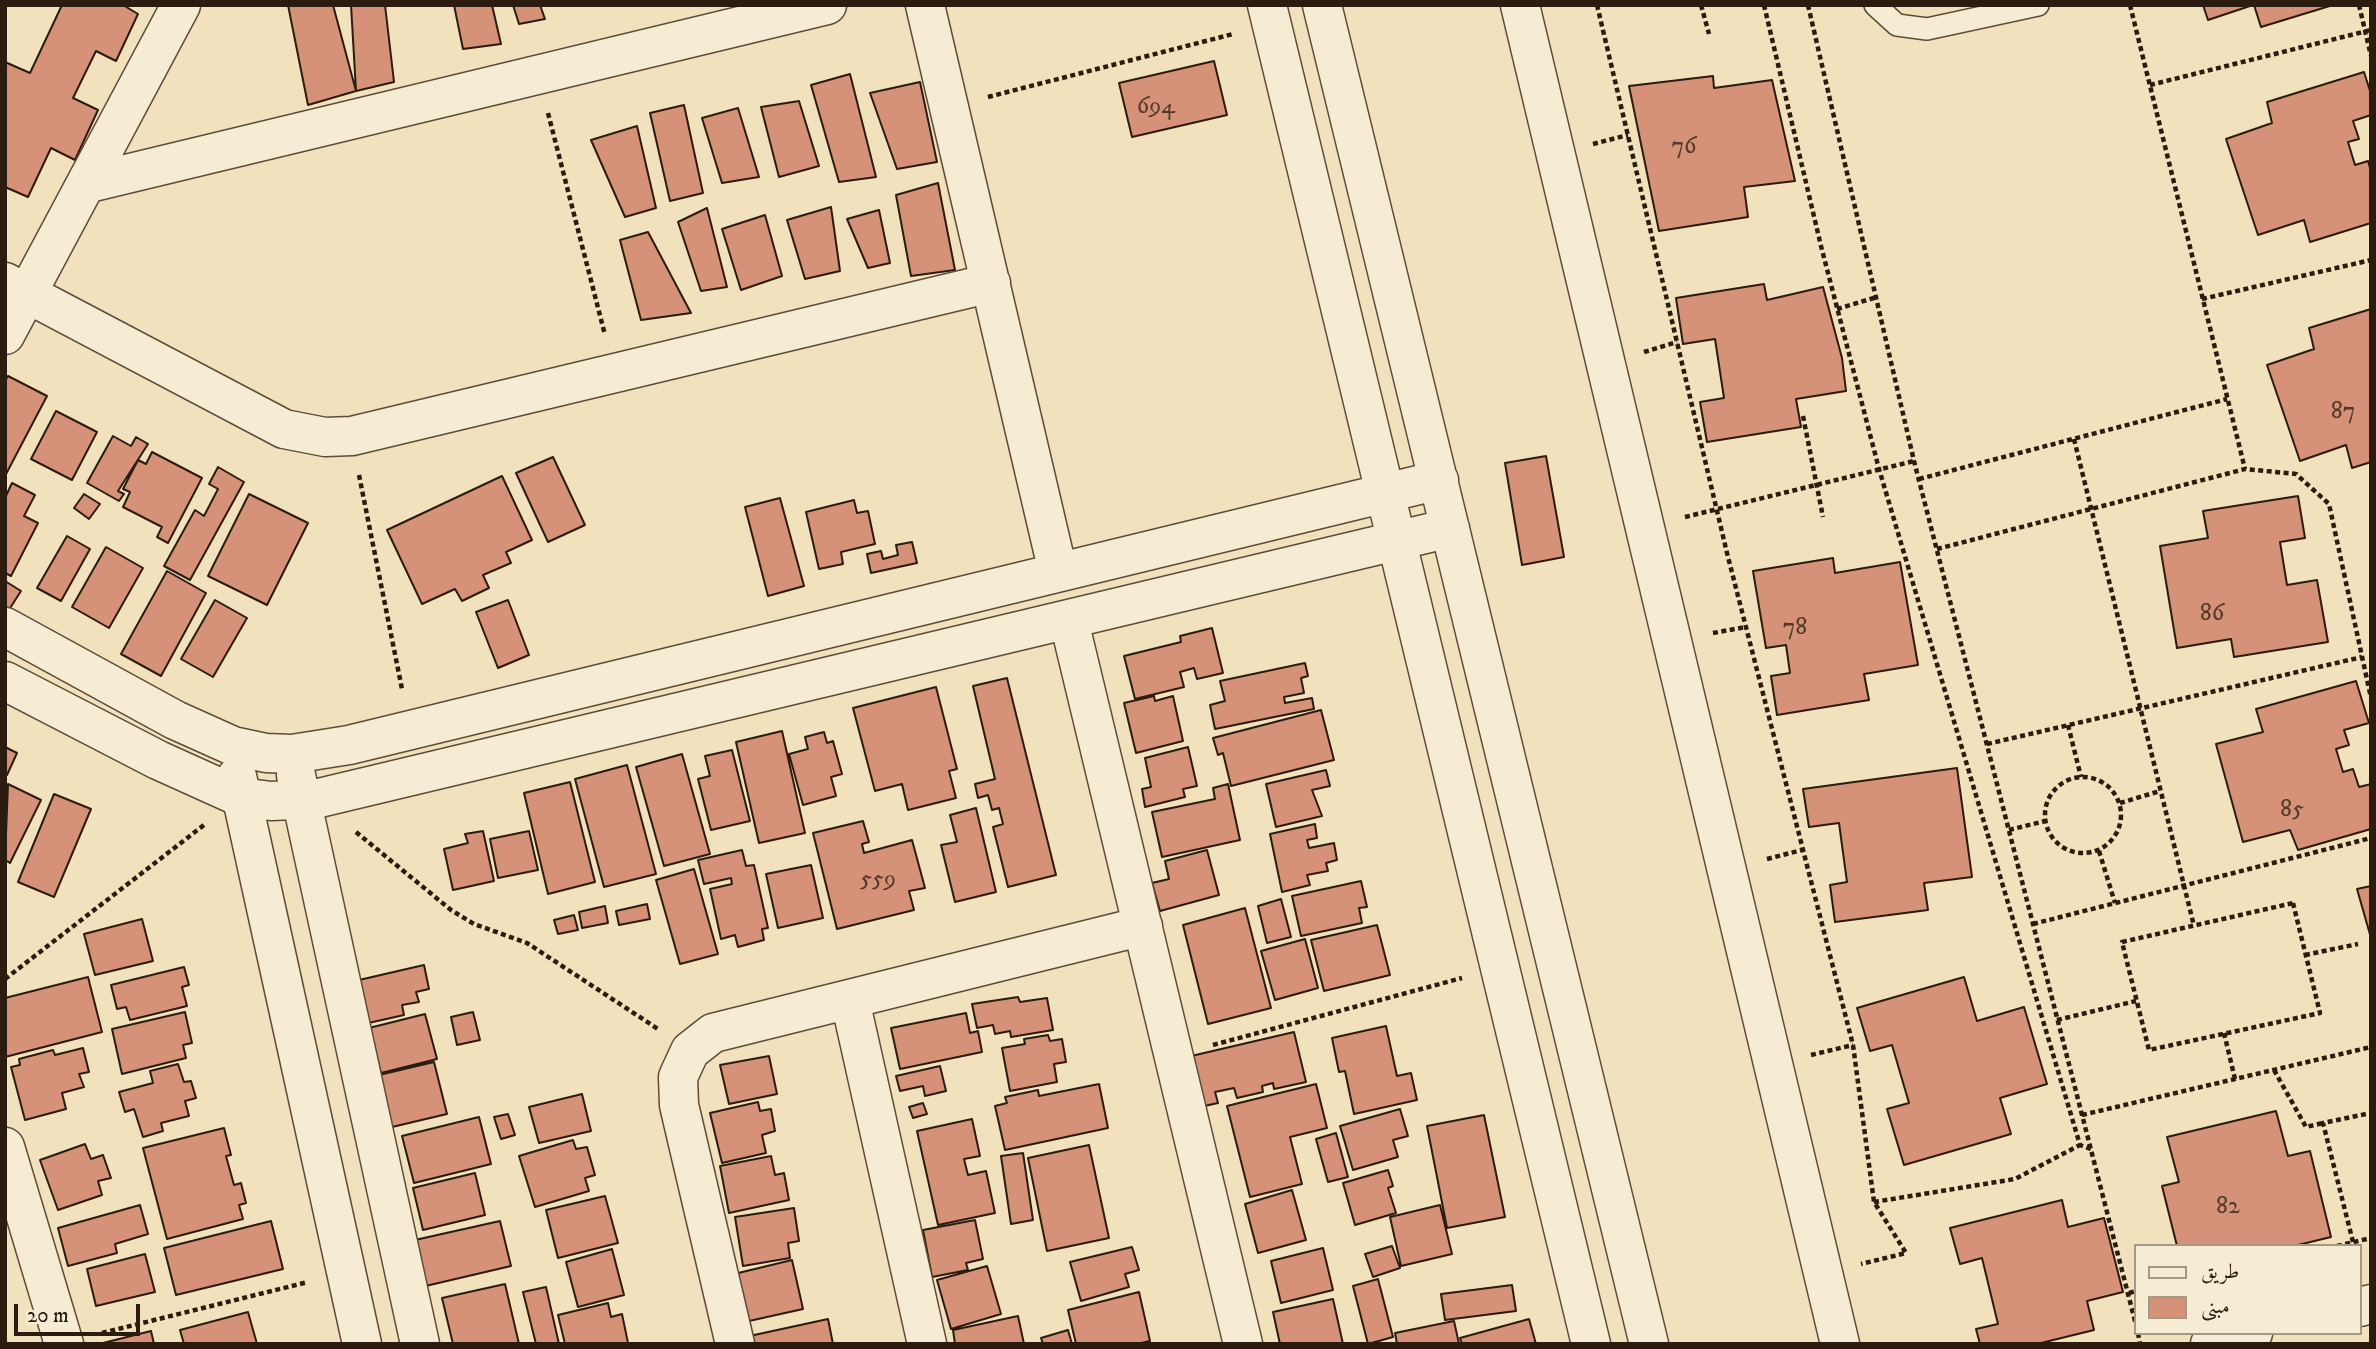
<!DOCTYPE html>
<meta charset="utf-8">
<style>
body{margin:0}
#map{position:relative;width:2376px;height:1349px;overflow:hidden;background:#f1e1bc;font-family:"IM FELL DW Pica",Amiri,serif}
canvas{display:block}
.frame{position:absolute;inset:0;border:7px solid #2c1b0f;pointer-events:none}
.legend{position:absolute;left:2134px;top:1244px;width:228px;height:91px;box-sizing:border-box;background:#f6ecd3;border:2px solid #a59885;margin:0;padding:9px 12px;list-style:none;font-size:21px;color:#2c1b0f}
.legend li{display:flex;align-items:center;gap:14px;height:35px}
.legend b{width:35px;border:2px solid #a59885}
.scale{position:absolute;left:14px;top:1304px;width:126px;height:32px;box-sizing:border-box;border:4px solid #2c1b0f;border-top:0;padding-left:9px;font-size:21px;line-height:24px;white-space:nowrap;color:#2c1b0f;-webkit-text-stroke:5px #f6ecd3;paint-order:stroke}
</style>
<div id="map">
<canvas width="2376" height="1349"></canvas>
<div class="frame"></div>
<ul class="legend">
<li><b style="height:9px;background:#f6ecd3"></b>طريق</li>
<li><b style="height:19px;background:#d59278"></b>مبنى</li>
</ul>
<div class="scale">20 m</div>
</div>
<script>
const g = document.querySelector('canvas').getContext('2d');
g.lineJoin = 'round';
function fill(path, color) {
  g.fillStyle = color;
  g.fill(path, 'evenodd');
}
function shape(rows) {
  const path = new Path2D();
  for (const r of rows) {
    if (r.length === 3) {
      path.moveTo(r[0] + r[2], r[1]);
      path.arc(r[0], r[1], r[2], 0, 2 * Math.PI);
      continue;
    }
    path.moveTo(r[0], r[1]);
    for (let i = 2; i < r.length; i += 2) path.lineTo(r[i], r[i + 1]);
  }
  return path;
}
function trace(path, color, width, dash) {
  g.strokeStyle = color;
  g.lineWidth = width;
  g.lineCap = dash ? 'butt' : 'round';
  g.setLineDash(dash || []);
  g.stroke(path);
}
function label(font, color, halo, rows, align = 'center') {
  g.font = font + ' "IM FELL DW Pica",serif';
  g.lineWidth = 5;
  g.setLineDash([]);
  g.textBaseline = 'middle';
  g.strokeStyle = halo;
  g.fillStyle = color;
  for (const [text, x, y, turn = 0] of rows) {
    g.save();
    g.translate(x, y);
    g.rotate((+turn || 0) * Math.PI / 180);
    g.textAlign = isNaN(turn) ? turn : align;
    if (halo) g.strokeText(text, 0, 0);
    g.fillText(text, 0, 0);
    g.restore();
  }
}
const building = shape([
 [62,5,123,5,138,14,116,61,96,51,73,98,98,110,75,160,51,148,28,197,5,187,5,62,30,73,62,5],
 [288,5,333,5,356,91,308,105,288,5],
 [351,5,385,5,394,82,356,91,351,5],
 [454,5,492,5,501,44,463,49,454,5],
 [513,5,540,5,545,19,519,24,513,5],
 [2203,5,2253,5,2208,20,2203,5],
 [2254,5,2333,5,2261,27,2254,5],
 [1214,61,1227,115,1132,137,1119,83,1214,61],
 [2364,72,2371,94,2371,115,2353,121,2359,139,2348,142,2355,165,2368,161,2371,171,2371,223,2310,242,2304,220,2258,235,2226,139,2272,123,2267,102,2364,72],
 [850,74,876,177,839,182,811,85,850,74],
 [1713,76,1714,88,1772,80,1795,181,1744,187,1748,217,1659,231,1629,86,1713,76],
 [920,82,937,162,897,169,870,93,920,82],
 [799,101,819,166,779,177,761,107,799,101],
 [684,105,703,193,670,201,650,113,684,105],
 [738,108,759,177,722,183,702,118,738,108],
 [637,126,656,208,625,217,591,140,637,126],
 [938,183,955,270,911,276,896,195,938,183],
 [831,207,840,271,805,279,787,220,831,207],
 [707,208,727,287,701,291,678,222,707,208],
 [879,210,890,263,868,268,847,219,879,210],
 [765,215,782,276,741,290,722,229,765,215],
 [648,232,691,313,641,320,620,240,648,232],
 [1764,284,1767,300,1823,287,1842,358,1846,391,1796,399,1801,427,1707,442,1700,402,1724,398,1715,339,1683,344,1676,298,1764,284],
 [2371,309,2371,462,2352,468,2346,445,2300,461,2267,365,2314,349,2309,328,2371,309],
 [8,376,47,396,5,476,5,381,8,376],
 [56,411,97,432,72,480,31,459,56,411],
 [113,436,131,446,136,437,148,444,118,491,124,494,119,501,87,483,113,436],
 [152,452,202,478,168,543,157,537,162,527,123,507,130,492,123,489,138,460,146,464,152,452],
 [1546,456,1564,557,1522,565,1505,463,1546,456],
 [553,457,585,525,548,542,516,473,553,457],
 [218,467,244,482,190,580,164,566,195,510,204,516,218,489,209,484,218,467],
 [502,476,532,540,506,552,511,563,483,575,489,588,462,601,455,589,422,604,387,530,502,476],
 [12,483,35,495,24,516,38,523,11,576,5,573,5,498,12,483],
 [84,494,100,504,89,519,74,508,84,494],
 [249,494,308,523,267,605,208,576,249,494],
 [2298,496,2305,538,2280,542,2287,585,2317,580,2328,642,2234,657,2231,639,2177,648,2160,546,2208,538,2203,511,2298,496],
 [780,498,804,586,768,596,745,507,780,498],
 [854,500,857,513,868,511,875,544,841,552,843,564,819,569,806,512,854,500],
 [67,536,90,549,61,601,37,588,67,536],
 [912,542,917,563,871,573,867,554,881,551,883,559,898,555,896,545,912,542],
 [106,547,143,568,109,628,72,607,106,547],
 [1833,558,1835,573,1900,562,1918,665,1864,674,1869,700,1777,715,1771,676,1790,673,1786,645,1766,648,1753,571,1833,558],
 [167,571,206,593,161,676,121,654,167,571],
 [5,581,21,591,5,616,5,581],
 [215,600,247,618,213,677,181,659,215,600],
 [508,600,529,655,498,668,476,612,508,600],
 [1212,628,1223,673,1197,679,1194,668,1180,672,1184,687,1135,699,1124,656,1181,642,1180,636,1212,628],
 [1305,663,1308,676,1301,678,1304,693,1284,697,1285,703,1312,698,1314,709,1215,729,1210,705,1225,701,1220,681,1305,663],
 [1007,678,1056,875,1008,887,993,827,1003,824,999,808,992,810,988,795,978,798,975,784,995,779,973,686,1007,678],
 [2356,681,2369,723,2344,730,2349,745,2336,749,2343,772,2353,769,2359,787,2371,784,2371,829,2298,850,2290,830,2243,842,2216,744,2263,732,2256,709,2356,681],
 [936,687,957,769,949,771,956,798,908,810,902,784,875,791,853,708,936,687],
 [1154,696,1155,701,1173,696,1183,741,1136,753,1124,703,1154,696],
 [1321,710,1334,760,1231,786,1223,753,1218,755,1213,738,1321,710],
 [782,731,805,833,759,843,736,742,782,731],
 [824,732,827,743,833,741,842,774,831,777,836,796,803,805,789,754,808,749,805,737,824,732],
 [5,747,17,753,7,775,5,774,5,747],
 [1188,747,1197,786,1183,789,1185,797,1145,807,1142,789,1151,787,1145,758,1188,747],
 [732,750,750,821,711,830,698,779,710,776,705,756,732,750],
 [682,754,710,854,664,866,636,767,682,754],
 [627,765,656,874,604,887,575,779,627,765],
 [1957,768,1972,877,1924,883,1928,910,1835,922,1830,885,1847,882,1839,823,1809,827,1803,789,1957,768],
 [1326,770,1330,786,1312,790,1322,816,1276,827,1266,784,1326,770],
 [570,782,595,882,548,894,524,793,570,782],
 [8,784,41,800,10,863,5,860,8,784],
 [1228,784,1240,840,1162,857,1152,812,1215,799,1213,788,1228,784],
 [54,794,91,809,54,897,18,882,54,794],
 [976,808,996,892,955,902,941,845,957,842,950,815,976,808],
 [863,821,869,842,862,844,864,853,912,840,925,888,909,891,914,910,837,929,813,833,863,821],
 [1315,824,1317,838,1307,840,1309,848,1334,843,1337,860,1326,863,1328,871,1307,875,1310,885,1282,892,1270,834,1315,824],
 [483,831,494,881,453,890,444,849,468,843,465,834,483,831],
 [529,831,538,870,498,878,490,839,529,831],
 [742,850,746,866,754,865,768,928,762,929,764,940,738,947,735,935,721,939,710,889,732,884,731,878,704,884,698,860,742,850],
 [1207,850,1219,895,1160,911,1152,883,1169,879,1165,861,1207,850],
 [811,865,823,918,778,928,766,874,811,865],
 [694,869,718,954,680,964,656,880,694,869],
 [1361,881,1367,907,1359,908,1362,923,1301,936,1292,896,1361,881],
 [2371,886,2371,938,2357,889,2371,886],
 [1281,899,1291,937,1267,943,1258,906,1281,899],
 [647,904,650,919,619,925,616,911,647,904],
 [605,906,608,923,582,928,579,912,605,906],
 [1245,908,1271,1008,1208,1024,1183,925,1245,908],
 [574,915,578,930,558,934,554,920,574,915],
 [142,919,153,961,95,975,84,934,142,919],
 [1377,925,1390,975,1324,991,1311,940,1377,925],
 [1305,939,1318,988,1275,1000,1261,951,1305,939],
 [424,965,429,989,416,992,419,1002,402,1005,404,1015,364,1024,359,980,424,965],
 [184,967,189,985,182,987,187,1006,130,1020,126,1007,117,1009,111,985,184,967],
 [88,977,102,1032,5,1057,5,998,88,977],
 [1964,977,1977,1021,2024,1007,2047,1084,2000,1098,2011,1134,1904,1165,1887,1109,1909,1103,1892,1045,1870,1051,1857,1008,1964,977],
 [1018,997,1020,1002,1047,998,1053,1030,1011,1037,1010,1031,995,1034,993,1025,977,1028,972,1004,1018,997],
 [185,1012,192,1043,183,1045,186,1058,122,1074,112,1029,185,1012],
 [473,1012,480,1040,457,1045,451,1017,473,1012],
 [966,1013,970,1033,978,1031,982,1052,900,1069,891,1028,966,1013],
 [425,1014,437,1059,381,1073,369,1028,425,1014],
 [1386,1026,1397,1076,1411,1073,1417,1100,1354,1114,1345,1071,1339,1072,1332,1038,1386,1026],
 [1294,1032,1306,1082,1274,1089,1273,1083,1262,1086,1263,1092,1237,1098,1234,1088,1215,1092,1218,1103,1200,1107,1187,1057,1294,1032],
 [1048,1035,1050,1041,1062,1039,1066,1062,1054,1064,1057,1082,1010,1091,1002,1048,1025,1044,1024,1039,1048,1035],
 [83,1048,89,1072,79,1074,84,1087,62,1093,66,1109,25,1120,11,1067,20,1065,19,1059,53,1050,55,1055,83,1048],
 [769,1056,777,1094,729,1104,720,1065,769,1056],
 [434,1062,447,1114,392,1127,379,1075,434,1062],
 [178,1064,184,1082,191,1081,196,1098,185,1101,189,1116,161,1123,163,1131,143,1137,134,1109,125,1112,119,1092,153,1083,150,1071,178,1064],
 [940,1066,946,1091,925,1096,923,1086,900,1091,896,1076,940,1066],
 [1099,1084,1108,1128,1005,1150,995,1106,1007,1103,1005,1097,1038,1090,1039,1096,1099,1084],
 [1316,1084,1327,1128,1290,1137,1302,1184,1250,1197,1227,1106,1316,1084],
 [582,1094,591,1131,539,1143,529,1107,582,1094],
 [758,1102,760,1111,771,1109,775,1131,762,1135,766,1153,722,1163,710,1113,758,1102],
 [923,1103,927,1114,913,1118,909,1107,923,1103],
 [1400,1109,1408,1136,1393,1140,1398,1157,1353,1170,1340,1126,1400,1109],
 [2276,1111,2288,1156,2310,1151,2331,1237,2294,1246,2177,1246,2162,1186,2179,1182,2167,1137,2276,1111],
 [508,1114,515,1135,501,1139,494,1117,508,1114],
 [1484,1115,1505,1217,1447,1228,1427,1126,1484,1115],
 [479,1117,491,1164,414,1183,402,1136,479,1117],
 [972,1119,980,1156,964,1159,968,1175,986,1171,995,1213,938,1225,917,1131,972,1119],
 [224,1128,231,1155,226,1156,234,1185,241,1183,246,1203,239,1205,243,1219,167,1239,143,1148,224,1128],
 [1336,1133,1348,1177,1328,1182,1316,1139,1336,1133],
 [573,1140,576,1149,587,1147,595,1175,585,1178,589,1191,535,1207,519,1156,573,1140],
 [85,1144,91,1159,103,1155,111,1178,98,1181,102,1195,58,1210,40,1160,85,1144],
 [1089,1145,1109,1238,1047,1251,1028,1158,1089,1145],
 [1023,1153,1033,1220,1011,1224,1001,1156,1023,1153],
 [771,1156,775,1175,784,1173,789,1200,729,1213,720,1166,771,1156],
 [1388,1170,1393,1186,1388,1188,1396,1213,1355,1225,1343,1183,1388,1170],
 [475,1173,485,1215,423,1230,413,1188,475,1173],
 [1292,1190,1306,1240,1258,1253,1245,1204,1292,1190],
 [605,1196,618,1243,558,1258,546,1210,605,1196],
 [2062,1200,2068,1227,2104,1218,2123,1292,2087,1301,2094,1330,2037,1344,1980,1344,1976,1329,1998,1324,1982,1258,1960,1264,1950,1228,2062,1200],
 [140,1205,148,1234,115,1244,117,1253,68,1266,58,1228,140,1205],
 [1440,1205,1452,1254,1401,1266,1390,1217,1440,1205],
 [794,1208,799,1241,788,1243,790,1258,743,1266,735,1217,794,1208],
 [975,1220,983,1259,966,1263,968,1270,932,1277,923,1230,975,1220],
 [271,1221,283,1269,176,1295,164,1248,271,1221],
 [500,1221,511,1266,417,1288,406,1242,500,1221],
 [1392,1246,1400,1268,1373,1277,1365,1254,1392,1246],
 [1132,1247,1139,1270,1125,1274,1129,1287,1081,1301,1070,1262,1132,1247],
 [1323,1248,1333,1290,1281,1303,1271,1261,1323,1248],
 [612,1249,624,1295,578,1307,566,1262,612,1249],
 [145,1254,155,1292,96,1306,87,1269,145,1254],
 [792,1260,803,1309,740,1323,730,1275,792,1260],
 [987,1266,1001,1314,951,1329,937,1280,987,1266],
 [1378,1279,1393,1337,1368,1344,1353,1286,1378,1279],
 [505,1284,519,1344,453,1344,442,1298,505,1284],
 [1512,1285,1516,1311,1445,1320,1441,1294,1512,1285],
 [546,1287,559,1344,536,1344,523,1292,546,1287],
 [1139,1292,1150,1341,1137,1344,1076,1344,1068,1310,1139,1292],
 [1333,1299,1343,1344,1280,1344,1273,1312,1333,1299],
 [608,1303,611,1317,622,1314,628,1343,565,1344,558,1315,608,1303],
 [248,1312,257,1344,184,1344,180,1330,248,1312],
 [1018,1316,1024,1344,955,1344,953,1330,1018,1316],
 [828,1319,833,1344,746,1344,745,1337,828,1319],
 [1529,1319,1536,1344,1462,1344,1460,1338,1529,1319],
 [1454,1321,1459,1344,1397,1344,1395,1333,1454,1321],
 [1068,1330,1072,1344,1043,1344,1041,1338,1068,1330],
 [151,1331,154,1344,99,1344,151,1331]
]);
fill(building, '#d59278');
trace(building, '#2c1b0f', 2);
const lane = shape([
 [1875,5,1897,25,1927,29,2038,5]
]);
const street = shape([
 [925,5,1058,572],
 [1267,5,1591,1344],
 [1322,5,1649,1344],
 [1520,5,1840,1344],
 [89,183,827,5],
 [5,282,284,429,325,437,352,436,991,283],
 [5,335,181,5],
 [1069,621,1243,1344],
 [5,627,175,720,233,746,266,753,292,754,349,745,1439,480],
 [5,681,158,760,240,797,271,801,315,799,1450,528],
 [296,775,420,1344],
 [237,776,362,1344],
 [850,1000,927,1344],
 [5,1147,64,1344],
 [2360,1307,2371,1304],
 [735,1344,679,1105,678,1077,690,1051,713,1033,1143,926],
 [2210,1344,2253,1333]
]);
trace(lane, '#5d4c3a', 24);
trace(street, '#5d4c3a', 41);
trace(shape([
 [1597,5,1727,553,1853,1045,1874,1202,1906,1253,1861,1264],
 [1701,5,1709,34],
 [1764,5,1821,246,1879,469,2080,1145,2091,1149],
 [1808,5,1914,461,2136,1325],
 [2130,5,2245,469],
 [2359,5,2371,56],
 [2150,85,2371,30],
 [988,97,1233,34],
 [548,113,605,335],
 [1593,144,1628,135],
 [2202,299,2371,260],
 [1837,309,1877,297],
 [1644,352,1677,342],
 [1803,416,1823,517],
 [2074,439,2194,926],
 [359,475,402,689],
 [1919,479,2227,399],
 [1685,517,1914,461],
 [1937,549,2245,469,2296,474,2329,504,2371,698],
 [1713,633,1746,627],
 [2068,725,2081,777],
 [1987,744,2362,657],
 [2083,815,38],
 [2120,803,2160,791],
 [2009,830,2045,821],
 [356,832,451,910,474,924,527,943,658,1029],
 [2099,851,2115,903],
 [1767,859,1802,850],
 [2293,903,2320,1013,2149,1050,2122,942,2293,903],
 [2033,924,2371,838],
 [2305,955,2358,944],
 [5,979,204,825],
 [2057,1020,2136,1001],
 [2224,1033,2235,1079],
 [1213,1045,1462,978],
 [1811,1055,1853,1045],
 [2274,1070,2306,1127,2323,1123],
 [2082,1115,2371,1047],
 [1874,1202,2015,1179,2080,1145],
 [2353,1242,2323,1123,2371,1113],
 [2337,1246,2371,1238],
 [2129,1293,2136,1291],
 [102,1333,308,1282],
 [2138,1333,2140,1344]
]), '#2c1b0f', 4.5, [5, 3.5]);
trace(lane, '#f6ecd3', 21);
trace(street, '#f6ecd3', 38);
label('24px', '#563929', null, [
 ["694",1156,108],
 ["76",1684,148],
 ["87",2343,413],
 ["86",2212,615],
 ["78",1795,629],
 ["85",2292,811],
 ["559",878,881],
 ["82",2228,1208]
]);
</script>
